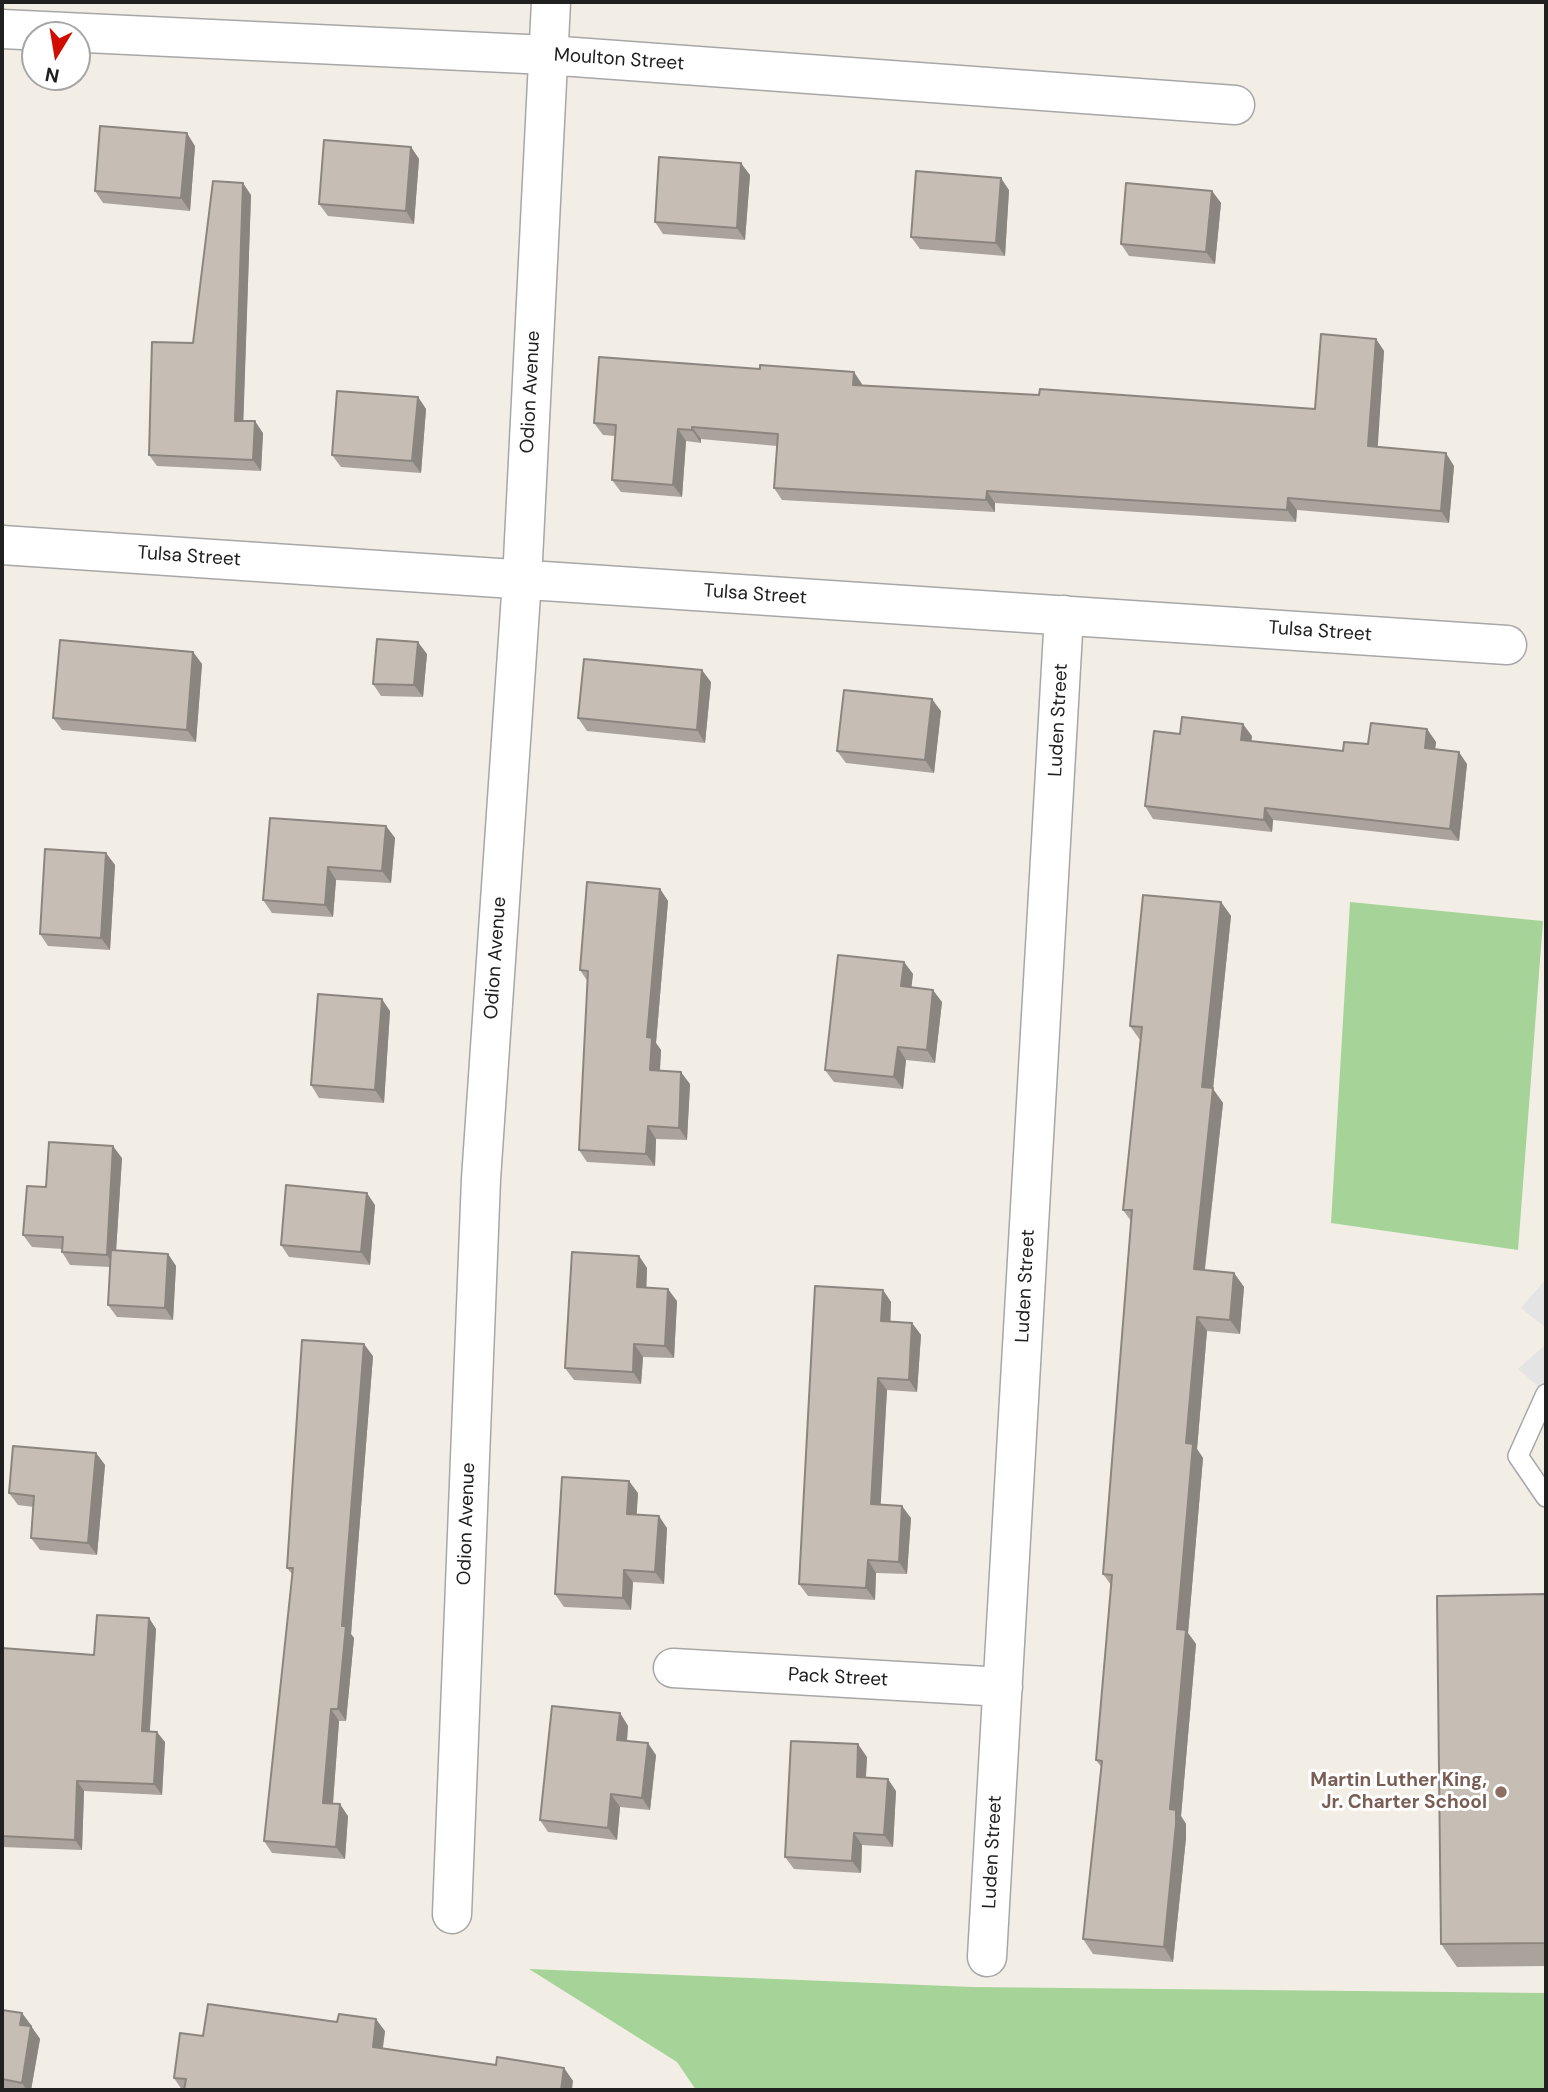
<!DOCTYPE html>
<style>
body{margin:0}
#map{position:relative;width:1548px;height:2092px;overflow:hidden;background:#f2eee6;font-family:"DM Sans",sans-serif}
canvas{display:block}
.frame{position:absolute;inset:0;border:4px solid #202020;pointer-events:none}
.north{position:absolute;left:21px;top:21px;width:70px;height:70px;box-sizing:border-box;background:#fff;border:2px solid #a6a6a6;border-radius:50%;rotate:191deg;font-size:19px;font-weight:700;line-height:28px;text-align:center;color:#202020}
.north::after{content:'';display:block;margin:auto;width:24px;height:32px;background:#d10d00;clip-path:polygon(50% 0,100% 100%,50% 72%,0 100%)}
</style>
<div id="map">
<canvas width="1548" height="2092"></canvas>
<div class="frame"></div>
<div class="north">N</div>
</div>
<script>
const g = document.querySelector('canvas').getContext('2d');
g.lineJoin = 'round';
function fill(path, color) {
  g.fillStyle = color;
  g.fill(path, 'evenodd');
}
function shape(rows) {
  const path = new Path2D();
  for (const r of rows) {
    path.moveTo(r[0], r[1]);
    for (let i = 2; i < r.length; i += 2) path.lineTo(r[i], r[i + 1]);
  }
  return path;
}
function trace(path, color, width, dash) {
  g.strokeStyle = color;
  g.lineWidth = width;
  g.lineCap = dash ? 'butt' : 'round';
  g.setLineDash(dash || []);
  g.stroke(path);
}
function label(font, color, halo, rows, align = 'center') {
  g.font = font + ' "DM Sans",sans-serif';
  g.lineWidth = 6;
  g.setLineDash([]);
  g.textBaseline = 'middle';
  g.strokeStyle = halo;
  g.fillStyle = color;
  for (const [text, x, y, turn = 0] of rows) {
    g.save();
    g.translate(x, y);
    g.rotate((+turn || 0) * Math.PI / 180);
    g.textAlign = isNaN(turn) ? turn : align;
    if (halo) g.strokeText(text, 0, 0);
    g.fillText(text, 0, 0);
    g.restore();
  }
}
fill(shape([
 [1350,902,1543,921,1518,1250,1331,1223],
 [529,1969,973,1987,1546,1993,1546,2090,696,2090,677,2062]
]), '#a6d498');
fill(shape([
 [1546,1279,1546,1328,1521,1308],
 [1546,1344,1546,1393,1518,1369]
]), '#e4e4e4');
const service = shape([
 [1546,1394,1518,1456,1546,1497]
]);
const minor = shape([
 [2,29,547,55,1235,105],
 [2,545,1507,645],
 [673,1668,1003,1687],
 [452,1914,481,1179,522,580,551,2],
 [987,1957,1064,615]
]);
trace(service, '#a7a7a7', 22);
trace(minor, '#a7a7a7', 41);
trace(service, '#fff', 19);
trace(minor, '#fff', 38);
fill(shape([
 [195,146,190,211,103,203,95,191],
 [411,147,419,159,414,224,328,216,319,204],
 [750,175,745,240,663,234,655,222],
 [1009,190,1005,256,920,249,911,237],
 [1212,191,1221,203,1215,264,1129,256,1121,244],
 [251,195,243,421,263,433,261,471,157,466,149,455],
 [1376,339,1384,351,1377,447,1454,466,1449,523,1297,510,1296,522,995,503,995,512,782,500,774,488,777,446,701,439,701,443,686,441,682,497,621,492,612,480,615,436,603,435,594,423,760,369,854,372,862,386,1315,409],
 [418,397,426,409,421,473,341,467,332,455],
 [193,652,202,664,196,742,62,730,53,718],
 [427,654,423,697,381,696,373,684],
 [711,682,705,743,587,731,578,718],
 [941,711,934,773,846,763,837,751],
 [1427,729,1436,742,1435,749,1467,764,1459,841,1273,820,1272,832,1153,819,1145,806,1180,734,1252,736,1251,741,1343,751],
 [386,826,395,838,391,883,336,880,333,917,272,913,263,900],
 [106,853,115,865,110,950,48,946,40,934],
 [660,889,668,901,656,1043,661,1050,660,1071,690,1084,687,1140,656,1139,655,1166,587,1162,579,1150,588,982,580,970],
 [1221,902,1231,916,1213,1089,1223,1103,1205,1270,1234,1273,1244,1287,1240,1334,1207,1331,1197,1449,1203,1458,1188,1633,1196,1644,1181,1816,1186,1824,1186,1838,1173,1962,1093,1954,1083,1939,1102,1768,1096,1760,1111,1585,1103,1574,1131,1221,1123,1210,1140,1040,1130,1026],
 [904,962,913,974,911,988,942,1002,935,1063,906,1060,903,1089,834,1082,825,1070],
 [390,1011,384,1103,319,1098,311,1085],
 [122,1158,116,1251,168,1254,176,1266,173,1320,117,1317,108,1305,110,1267,70,1265,62,1252,62,1249,32,1247,23,1235],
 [375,1205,370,1265,289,1257,281,1245],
 [639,1256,647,1268,646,1288,677,1301,674,1358,643,1357,641,1384,574,1380,565,1368],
 [883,1290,891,1302,890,1322,912,1323,921,1335,917,1392,887,1390,880,1505,911,1518,907,1574,876,1573,875,1600,808,1596,799,1584],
 [373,1356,351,1634,354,1638,346,1721,339,1721,333,1804,348,1816,345,1859,272,1853,264,1841,292,1574,287,1568],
 [96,1453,105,1465,97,1555,40,1550,31,1538,34,1507,18,1505,9,1493],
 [638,1493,636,1514,667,1528,664,1584,633,1582,631,1610,564,1607,555,1594],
 [1546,1594,1546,1966,1457,1967,1441,1944],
 [149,1618,156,1629,150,1731,165,1742,162,1795,84,1791,82,1850,2,1847,2,1648,94,1655],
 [620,1713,628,1726,627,1741,656,1755,650,1810,620,1807,617,1840,548,1832,540,1820],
 [867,1757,866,1778,896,1791,893,1847,862,1845,861,1873,794,1869,785,1857],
 [2,2010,22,2013,40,2039,31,2090,2,2090],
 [385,2031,383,2048,496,2065,564,2068,573,2081,184,2090,182,2090,174,2078,203,2036]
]), '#aaa39c');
fill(shape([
 [187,133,195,146,190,211,181,198],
 [411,147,419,159,414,224,406,211],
 [741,163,750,175,745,240,737,228],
 [1001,178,1009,190,1005,256,996,243],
 [243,183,251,195,243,432,235,421],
 [1212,191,1221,203,1215,264,1206,252],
 [1376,339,1384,351,1377,458,1368,446],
 [854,372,862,384,861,397,853,385],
 [418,397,426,409,421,473,412,461],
 [255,421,263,433,261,471,253,460],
 [692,427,701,439,701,443,692,430],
 [678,429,686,441,682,497,673,485],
 [1446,453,1454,466,1449,523,1441,511],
 [987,491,995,503,995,512,986,500],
 [1288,498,1297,510,1296,522,1287,510],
 [418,642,427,654,423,697,414,685],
 [193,652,202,664,196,742,187,730],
 [702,670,711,682,705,743,697,730],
 [932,699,941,711,934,773,925,760],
 [1243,724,1252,736,1250,752,1241,740],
 [1427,729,1436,742,1434,760,1425,748],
 [1459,752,1467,764,1459,841,1450,829],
 [1265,808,1273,820,1272,832,1264,820],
 [386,826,395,838,391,883,382,871],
 [106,853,115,865,110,950,101,938],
 [328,867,336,880,333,917,325,905],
 [660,889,668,901,656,1043,661,1050,659,1082,650,1070,647,1037],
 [1221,902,1231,916,1213,1089,1223,1103,1203,1283,1194,1269,1202,1087],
 [904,962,913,974,910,999,901,986],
 [933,990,942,1002,935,1063,927,1050],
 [382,999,390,1011,384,1103,375,1090],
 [898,1047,906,1060,903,1089,894,1077],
 [681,1072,690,1084,687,1140,679,1128],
 [648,1126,656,1139,655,1166,646,1154],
 [113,1146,122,1158,115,1267,107,1255],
 [367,1193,375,1205,370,1265,361,1252],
 [168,1254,176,1266,173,1320,165,1308],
 [639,1256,647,1268,646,1300,637,1287],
 [1234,1273,1244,1287,1240,1334,1230,1320],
 [668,1289,677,1301,674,1358,665,1346],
 [883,1290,891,1302,890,1334,881,1321],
 [1197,1317,1207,1331,1197,1449,1203,1458,1188,1633,1196,1644,1181,1816,1186,1824,1186,1838,1173,1962,1164,1947,1186,1443],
 [912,1323,921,1335,917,1392,909,1380],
 [364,1344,373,1356,351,1634,354,1638,346,1721,338,1709,342,1626],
 [634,1344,643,1357,641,1384,633,1372],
 [878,1378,887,1390,880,1517,871,1504],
 [96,1453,105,1465,97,1555,88,1543],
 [629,1481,638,1493,636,1526,627,1514],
 [902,1506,911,1518,907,1574,899,1562],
 [659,1516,667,1528,664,1584,655,1572],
 [868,1560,876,1573,875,1600,866,1588],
 [624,1570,633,1582,631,1610,623,1598],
 [149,1618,156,1629,149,1741,142,1731],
 [331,1709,339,1721,332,1815,323,1803],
 [620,1713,628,1726,626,1752,617,1740],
 [157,1732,165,1742,162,1795,154,1784],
 [648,1743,656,1755,650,1810,642,1798],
 [858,1744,867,1757,865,1789,857,1777],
 [888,1779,896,1791,893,1847,884,1835],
 [77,1781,84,1791,82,1850,75,1840],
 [611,1794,620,1807,617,1840,608,1828],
 [340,1804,348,1816,345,1859,336,1847],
 [854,1833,862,1845,861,1873,852,1861],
 [22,2013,31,2025,29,2037,20,2025],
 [376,2019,385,2031,381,2059,373,2047],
 [31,2026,40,2039,31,2090,27,2090,22,2083],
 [564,2068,573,2081,572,2090,561,2090]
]), '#8b857f');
const building = shape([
 [100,126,187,133,181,198,95,191,100,126],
 [324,140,411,147,406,211,319,204,324,140],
 [659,157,741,163,737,228,655,222,659,157],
 [916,171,1001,178,996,243,911,237,916,171],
 [213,181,243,183,235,421,255,421,253,460,149,455,152,342,193,343,213,181],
 [1126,183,1212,191,1206,252,1121,244,1126,183],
 [1321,334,1376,339,1368,446,1446,453,1441,511,1288,498,1287,510,987,491,986,500,774,488,778,434,692,427,692,430,678,429,673,485,612,480,616,425,594,423,599,357,760,369,760,365,854,372,853,385,1039,395,1040,389,1315,409,1321,334],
 [337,391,418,397,412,461,332,455,337,391],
 [377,639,418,642,414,685,373,684,377,639],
 [60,640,193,652,187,730,53,718,60,640],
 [584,659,702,670,697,730,578,718,584,659],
 [844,690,932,699,925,760,837,751,844,690],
 [1182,717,1243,724,1241,740,1343,751,1344,742,1368,744,1371,723,1427,729,1425,748,1459,752,1450,829,1265,808,1264,820,1145,806,1154,731,1180,734,1182,717],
 [270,818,386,826,382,871,328,867,325,905,263,900,270,818],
 [45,849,106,853,101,938,40,934,45,849],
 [587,882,660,889,647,1037,652,1038,650,1070,681,1072,679,1128,648,1126,646,1154,579,1150,588,971,580,970,587,882],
 [1143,895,1221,902,1202,1087,1213,1088,1194,1269,1234,1273,1230,1320,1197,1317,1186,1443,1193,1444,1177,1629,1186,1630,1170,1809,1176,1810,1176,1824,1164,1947,1083,1939,1102,1761,1096,1760,1112,1575,1103,1574,1132,1210,1123,1210,1142,1027,1130,1026,1143,895],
 [838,955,904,962,901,986,933,990,927,1050,898,1047,894,1077,825,1070,838,955],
 [318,994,382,999,375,1090,311,1085,318,994],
 [49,1142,113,1146,107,1255,62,1252,63,1237,23,1235,27,1186,46,1187,49,1142],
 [286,1185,367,1193,361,1252,281,1245,286,1185],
 [111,1250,168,1254,165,1308,108,1305,111,1250],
 [572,1252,639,1256,637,1287,668,1289,665,1346,634,1344,633,1372,565,1368,572,1252],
 [815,1286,883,1290,881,1321,912,1323,909,1380,878,1378,871,1504,902,1506,899,1562,868,1560,866,1588,799,1584,815,1286],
 [302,1340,364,1344,342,1626,346,1626,338,1709,331,1709,323,1803,340,1804,336,1847,264,1841,293,1568,287,1568,302,1340],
 [13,1446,96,1453,88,1543,31,1538,34,1496,9,1493,13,1446],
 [562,1477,629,1481,627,1514,659,1516,655,1572,624,1570,623,1598,555,1594,562,1477],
 [1546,1594,1546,1943,1441,1944,1437,1596,1546,1594],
 [97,1615,149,1618,142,1731,157,1732,154,1784,77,1781,75,1840,2,1836,2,1648,94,1655,97,1615],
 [552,1706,620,1713,617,1740,648,1743,642,1798,611,1794,608,1828,540,1820,552,1706],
 [791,1741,858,1744,857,1777,888,1779,884,1835,854,1833,852,1861,785,1857,791,1741],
 [208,2004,337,2022,339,2014,376,2019,373,2047,496,2065,497,2057,564,2068,561,2090,184,2090,186,2079,174,2078,180,2033,203,2036,208,2004],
 [2,2010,22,2013,20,2025,31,2026,22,2083,2,2079,2,2010]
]);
fill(building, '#c6beb5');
trace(building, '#8b857f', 2);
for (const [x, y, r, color] of [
 [1501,1792,7,"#8d6e63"]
]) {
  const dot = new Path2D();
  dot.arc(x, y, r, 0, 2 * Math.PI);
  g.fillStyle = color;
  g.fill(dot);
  trace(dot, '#fff', 2.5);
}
label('19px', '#202020', '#fff', [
 ["Moulton Street",619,60,4],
 ["Odion Avenue",531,392,-87],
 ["Tulsa Street",189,557,4],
 ["Tulsa Street",755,595,4],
 ["Tulsa Street",1320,632,4],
 ["Luden Street",1059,720,-87],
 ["Odion Avenue",496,958,-86],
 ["Luden Street",1026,1286,-87],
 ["Odion Avenue",467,1524,-88],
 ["Pack Street",838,1678,3],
 ["Luden Street",993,1852,-87]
]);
label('bold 19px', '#785e54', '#fff', [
 ["Martin Luther King,",1487,1781],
 ["Jr. Charter School",1487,1803]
], 'right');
</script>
